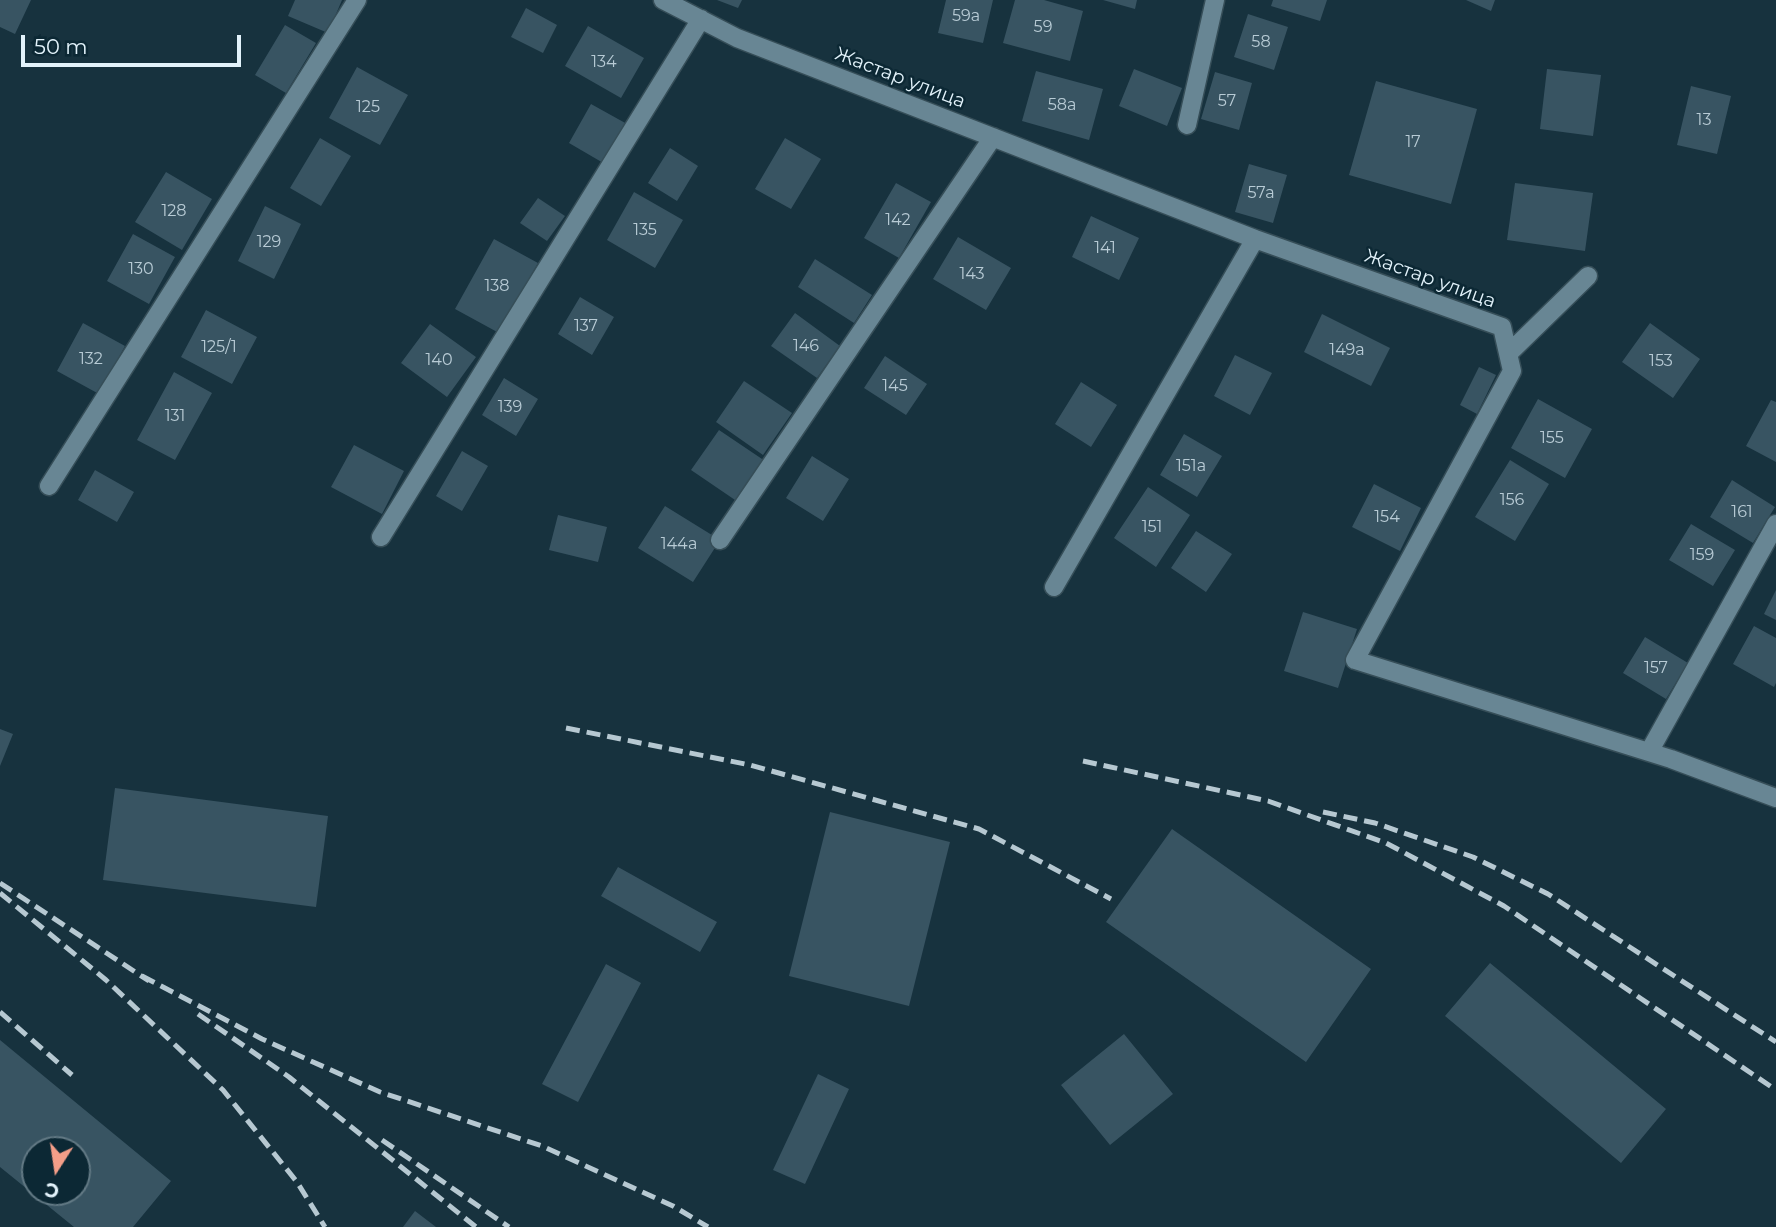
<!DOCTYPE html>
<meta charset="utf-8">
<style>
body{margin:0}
#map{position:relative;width:1776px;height:1227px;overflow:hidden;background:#17323e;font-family:Montserrat,sans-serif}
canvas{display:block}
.north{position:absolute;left:21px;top:1136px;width:70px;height:70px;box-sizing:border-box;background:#0c2834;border:2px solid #627984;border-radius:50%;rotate:192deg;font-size:19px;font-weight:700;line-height:28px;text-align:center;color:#e3f3fb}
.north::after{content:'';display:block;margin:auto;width:24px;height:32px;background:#f49e88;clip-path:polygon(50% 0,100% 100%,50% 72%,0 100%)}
.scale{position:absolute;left:21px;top:35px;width:220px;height:32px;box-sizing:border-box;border:4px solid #e3f3fb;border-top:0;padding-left:9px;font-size:21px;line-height:24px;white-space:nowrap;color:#e3f3fb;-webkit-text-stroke:5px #0c2834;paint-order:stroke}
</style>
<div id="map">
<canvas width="1776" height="1227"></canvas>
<div class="north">С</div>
<div class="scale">50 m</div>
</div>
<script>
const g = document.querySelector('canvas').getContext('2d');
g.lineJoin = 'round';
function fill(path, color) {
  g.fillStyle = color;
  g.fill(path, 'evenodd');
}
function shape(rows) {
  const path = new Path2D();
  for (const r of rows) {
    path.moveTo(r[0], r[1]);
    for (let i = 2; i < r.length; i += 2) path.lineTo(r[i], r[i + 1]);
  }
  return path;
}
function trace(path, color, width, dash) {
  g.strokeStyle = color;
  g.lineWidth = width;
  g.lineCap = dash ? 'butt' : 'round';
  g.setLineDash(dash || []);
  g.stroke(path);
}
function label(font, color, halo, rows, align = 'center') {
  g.font = font + ' Montserrat,sans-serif';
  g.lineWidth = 5;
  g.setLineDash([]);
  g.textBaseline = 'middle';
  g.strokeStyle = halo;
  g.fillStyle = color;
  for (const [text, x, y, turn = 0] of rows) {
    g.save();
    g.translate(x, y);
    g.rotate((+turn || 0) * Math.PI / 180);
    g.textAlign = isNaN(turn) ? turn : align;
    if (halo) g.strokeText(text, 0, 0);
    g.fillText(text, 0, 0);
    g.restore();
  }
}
fill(shape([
 [0,0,31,0,15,34,0,27],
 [295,0,342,0,328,33,288,16],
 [717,0,742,0,738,8],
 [946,0,993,0,983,43,938,33],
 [1015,0,1044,0,1083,11,1070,61,1003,43],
 [1103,0,1137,0,1135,9],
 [1273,0,1327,0,1320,21,1271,6],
 [1466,0,1495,0,1491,11],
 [526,8,557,25,543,53,511,37],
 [1248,14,1288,27,1274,70,1234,57],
 [285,25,316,43,286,93,255,75],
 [588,26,644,58,621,98,565,66],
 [357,67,408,95,380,145,329,118],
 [1134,69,1182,88,1167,126,1119,106],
 [1547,69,1601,75,1593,136,1540,129],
 [1036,71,1103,89,1089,140,1022,121],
 [1215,72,1252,83,1239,130,1201,119],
 [1376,81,1477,109,1451,204,1349,175],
 [1691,86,1731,96,1717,154,1677,145],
 [591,104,627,124,605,164,569,143],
 [320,138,351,156,321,206,290,188],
 [785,138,821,159,791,209,755,189],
 [670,148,698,166,677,201,648,183],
 [1249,164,1287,175,1273,223,1235,212],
 [166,172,212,199,182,250,135,222],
 [896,183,931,202,899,258,864,238],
 [1515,183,1593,193,1585,251,1507,240],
 [634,192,683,220,655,268,607,240],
 [538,198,565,216,547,241,520,223],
 [265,206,301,224,274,279,238,261],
 [1091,216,1139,238,1119,280,1072,257],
 [133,234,175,257,149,304,107,281],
 [958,237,1011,268,986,310,933,279],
 [494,239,538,263,499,333,455,309],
 [815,259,872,295,854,323,798,287],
 [580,297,614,317,592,355,558,334],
 [206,310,257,337,232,384,181,357],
 [795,313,840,346,817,378,771,346],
 [1322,314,1390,348,1371,386,1304,352],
 [83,323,125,346,99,394,57,371],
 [1650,323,1700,359,1673,398,1622,362],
 [430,324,476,357,447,397,401,363],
 [1235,355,1272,373,1250,415,1214,396],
 [885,356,927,384,906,415,864,388],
 [1479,367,1496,375,1477,414,1460,405],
 [174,372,212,393,175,460,137,440],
 [504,378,538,399,516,436,482,415],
 [744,381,792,413,763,455,716,422],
 [1081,382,1117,405,1091,447,1055,424],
 [1538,399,1592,429,1565,478,1511,448],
 [1771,400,1776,402,1776,462,1746,446],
 [719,430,765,461,738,502,691,470],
 [1184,434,1222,456,1197,497,1160,475],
 [354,445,404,471,382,514,331,487],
 [462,451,488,466,462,511,436,496],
 [812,456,849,479,823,521,786,498],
 [1510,460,1549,484,1515,541,1475,517],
 [95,470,134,492,117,522,78,500],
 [1732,480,1775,507,1753,543,1710,517],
 [1374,484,1421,508,1400,551,1352,527],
 [1148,487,1190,515,1156,567,1114,538],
 [665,506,720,540,693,582,638,548],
 [558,515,607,527,598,562,549,550],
 [1691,524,1735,550,1713,586,1669,560],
 [1196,531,1232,554,1206,592,1171,568],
 [1776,590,1776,620,1764,614],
 [1303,612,1357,629,1338,688,1284,671],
 [1754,626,1776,638,1776,683,1774,687,1733,664],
 [1645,637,1688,663,1666,699,1623,673],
 [0,729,13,734,0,766],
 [115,788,328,816,316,907,103,880],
 [830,812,950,842,909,1006,789,976],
 [1172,829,1371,969,1306,1062,1106,922],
 [618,867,717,922,700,952,601,896],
 [1490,963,1666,1109,1621,1163,1445,1016],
 [606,964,641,983,578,1102,542,1084],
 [1124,1034,1173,1094,1110,1145,1061,1085],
 [0,1040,171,1181,133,1227,74,1227,0,1167],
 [35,1150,77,1150,77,1192,35,1192],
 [818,1074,849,1089,805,1184,773,1170],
 [415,1211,436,1227,403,1227]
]), '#385462');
const minor = shape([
 [663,0,737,38,1255,239,1502,327,1512,371,1355,660,1671,759,1776,798],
 [1187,125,1215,0],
 [1508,354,1588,276],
 [49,486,357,0],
 [381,537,701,19],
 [720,540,993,137],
 [1054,587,1255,239],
 [1649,752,1776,524]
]);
trace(minor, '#364e58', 21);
trace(minor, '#688694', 18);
trace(shape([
 [566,728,750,765,979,829,1111,899],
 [1083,761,1268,801,1386,843,1504,906,1776,1090],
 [1323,812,1375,823,1473,857,1548,894,1776,1042],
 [0,883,149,981],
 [0,893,106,980,223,1090,297,1182,325,1227],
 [142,976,262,1039,380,1092,542,1146,673,1206,708,1227],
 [0,1012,72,1075],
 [198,1014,289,1077,476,1227],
 [382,1140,509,1227]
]), '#b6c8d1', 5, [14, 7]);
label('16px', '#b8cbd5', null, [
 ["59а",966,16],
 ["59",1043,27],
 ["58",1261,42],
 ["134",604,62],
 ["57",1227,101],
 ["58а",1062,105],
 ["125",368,107],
 ["13",1704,120],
 ["17",1413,142],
 ["57а",1261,193],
 ["128",174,211],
 ["142",898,220],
 ["135",645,230],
 ["129",269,242],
 ["141",1105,248],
 ["130",141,269],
 ["143",972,274],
 ["138",497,286],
 ["137",586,326],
 ["146",806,346],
 ["125/1",219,347],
 ["149а",1347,350],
 ["132",91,359],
 ["140",439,360],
 ["153",1661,361],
 ["145",895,386],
 ["139",510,407],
 ["131",175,416],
 ["155",1552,438],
 ["151а",1191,466],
 ["156",1512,500],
 ["161",1742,512],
 ["154",1387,517],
 ["151",1152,527],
 ["144а",679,544],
 ["159",1702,555],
 ["157",1656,668]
]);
label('19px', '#e3f3fb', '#0c2834', [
 ["Жастар улица",900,78,21],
 ["Жастар улица",1430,279,20]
]);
</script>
